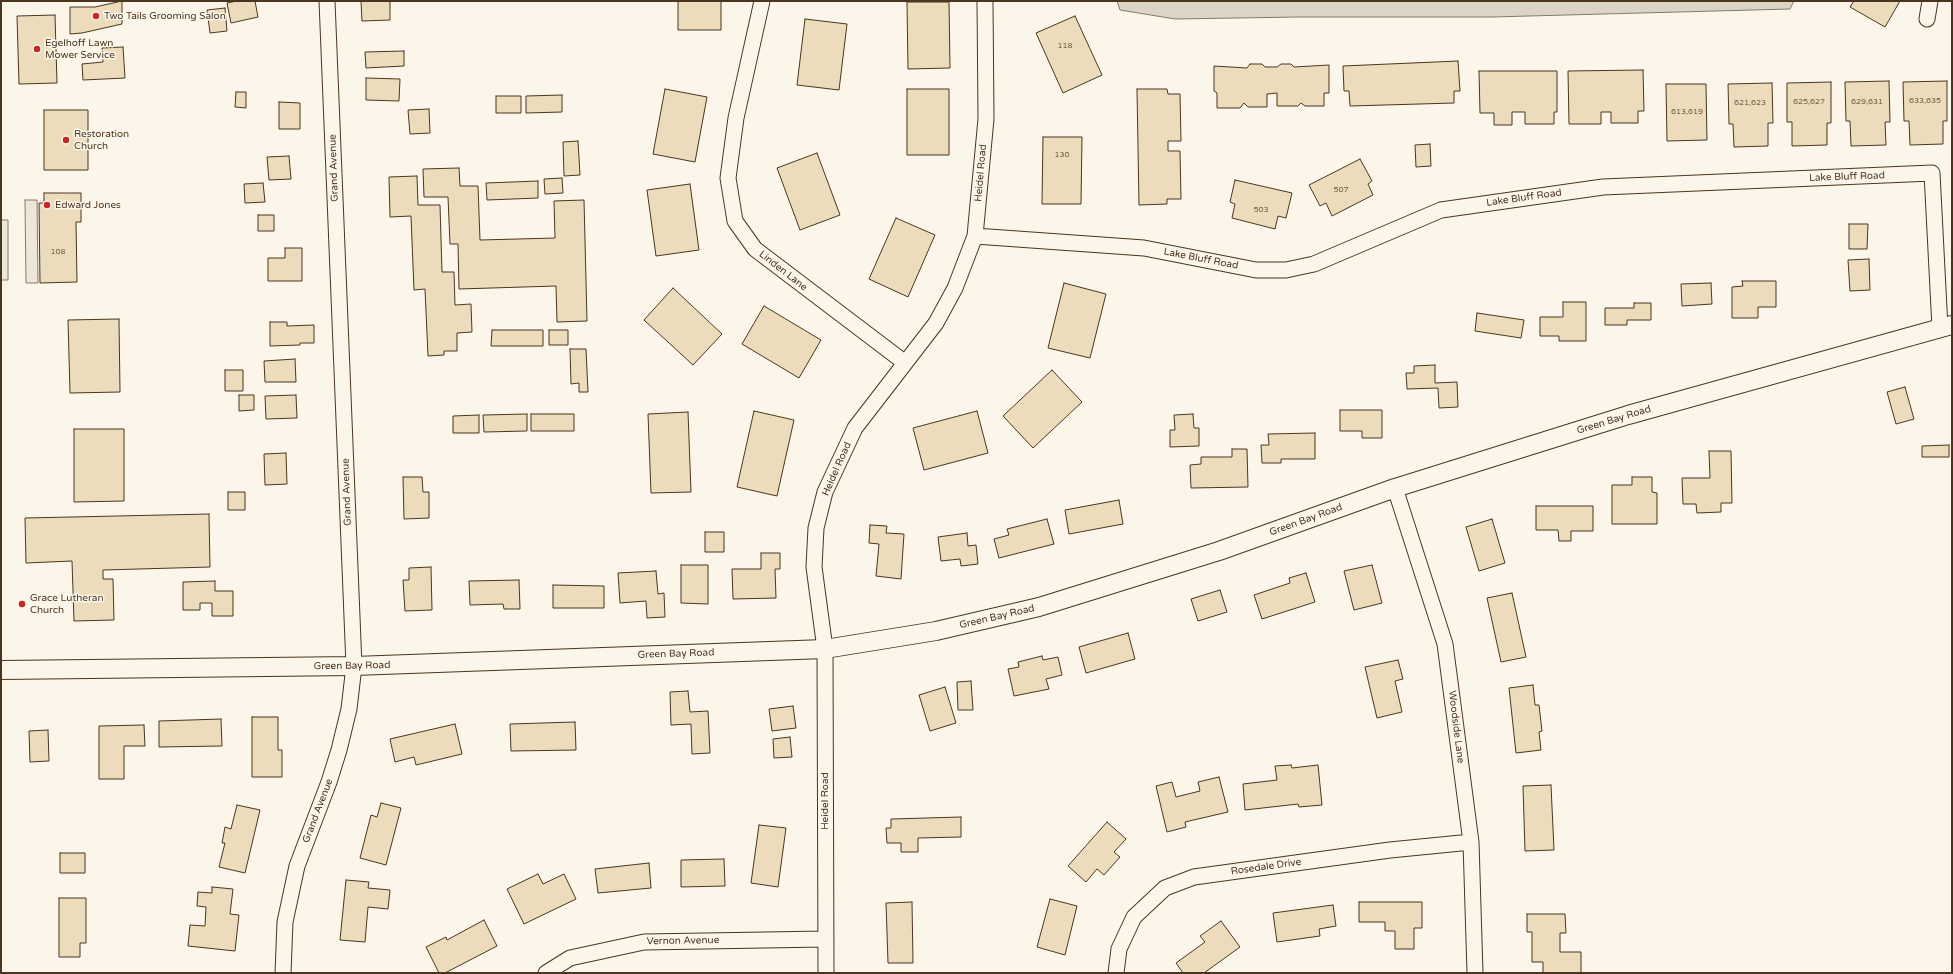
<!DOCTYPE html>
<style>
body{margin:0}
#map{position:relative;width:1953px;height:974px;overflow:hidden;background:#fbf6e9;font-family:"Varela Round",sans-serif}
canvas{display:block}
.frame{position:absolute;inset:0;border:2px solid #4a3520;pointer-events:none}
</style>
<div id="map">
<canvas width="1953" height="974"></canvas>
<div class="frame"></div>
</div>
<script>
const g = document.querySelector('canvas').getContext('2d');
g.lineJoin = 'round';
function fill(path, color) {
  g.fillStyle = color;
  g.fill(path, 'evenodd');
}
function shape(rows) {
  const path = new Path2D();
  for (const r of rows) {
    path.moveTo(r[0], r[1]);
    for (let i = 2; i < r.length; i += 2) path.lineTo(r[i], r[i + 1]);
  }
  return path;
}
function trace(path, color, width, dash) {
  g.strokeStyle = color;
  g.lineWidth = width;
  g.lineCap = dash ? 'butt' : 'round';
  g.setLineDash(dash || []);
  g.stroke(path);
}
function label(font, color, halo, rows, align = 'center') {
  g.font = font + ' "Varela Round",sans-serif';
  g.lineWidth = 3;
  g.setLineDash([]);
  g.textBaseline = 'middle';
  g.strokeStyle = halo;
  g.fillStyle = color;
  for (const [text, x, y, turn = 0] of rows) {
    g.save();
    g.translate(x, y);
    g.rotate((+turn || 0) * Math.PI / 180);
    g.textAlign = isNaN(turn) ? turn : align;
    if (halo) g.strokeText(text, 0, 0);
    g.fillText(text, 0, 0);
    g.restore();
  }
}
const parking = shape([
 [25,200,37,200,38,283,26,283,25,200],
 [1,220,8,220,8,280,1,280,1,220]
]);
fill(parking, '#ede7d9');
trace(parking, '#887966', 1);
const water = shape([
 [1117,1,1794,1,1790,9,1492,17,1299,17,1175,19,1120,10,1117,1]
]);
fill(water, '#dcd4c6');
trace(water, '#887966', 1);
const building = shape([
 [122,1,122,24,82,33,70,34,70,7,95,7,122,1],
 [237,1,255,1,258,17,231,23,227,3,237,1],
 [361,1,390,1,390,20,362,21,361,1],
 [678,1,721,1,721,30,678,30,678,1],
 [1854,1,1900,1,1885,27,1850,7,1854,1],
 [907,2,949,2,950,68,908,69,907,2],
 [225,8,227,31,210,33,207,10,225,8],
 [55,15,57,83,19,84,17,16,55,15],
 [1075,16,1102,75,1063,93,1036,33,1075,16],
 [805,19,847,24,839,90,797,85,805,19],
 [123,47,125,78,83,80,82,64,103,62,102,48,123,47],
 [404,51,404,66,366,68,365,52,404,51],
 [1458,61,1460,91,1454,91,1454,103,1350,106,1349,91,1344,91,1343,66,1458,61],
 [1250,64,1262,64,1265,67,1277,67,1281,64,1291,64,1294,67,1329,65,1329,93,1324,93,1324,106,1305,106,1301,103,1298,106,1277,106,1277,93,1267,94,1267,107,1248,107,1244,103,1240,108,1217,108,1217,93,1214,91,1214,66,1247,68,1250,64],
 [1643,70,1644,111,1638,111,1638,123,1611,123,1611,112,1601,112,1601,124,1569,124,1568,71,1643,70],
 [1479,71,1557,71,1557,112,1554,112,1554,124,1525,124,1525,112,1512,112,1512,125,1494,125,1494,113,1480,113,1479,71],
 [366,78,400,79,399,101,366,100,366,78],
 [1889,81,1890,122,1885,122,1886,145,1851,146,1850,121,1846,121,1845,82,1889,81],
 [1947,81,1947,121,1943,121,1943,144,1910,145,1909,121,1904,121,1903,82,1947,81],
 [1831,82,1831,123,1827,123,1827,145,1792,146,1792,122,1787,122,1787,83,1831,82],
 [1772,83,1773,123,1768,123,1768,146,1734,147,1733,124,1729,124,1728,84,1772,83],
 [1666,84,1706,84,1707,140,1667,141,1666,84],
 [665,89,707,97,695,162,653,154,665,89],
 [907,89,949,89,949,155,907,155,907,89],
 [1137,89,1167,89,1168,94,1180,94,1181,141,1168,141,1168,151,1180,151,1181,199,1167,199,1167,204,1139,205,1137,89],
 [236,92,246,92,246,108,235,107,236,92],
 [562,95,562,112,526,113,526,96,562,95],
 [496,96,521,96,521,113,496,113,496,96],
 [279,102,300,103,300,129,279,129,279,102],
 [429,109,430,133,410,134,408,110,429,109],
 [44,110,88,110,88,170,44,170,44,110],
 [1043,137,1082,137,1081,204,1042,204,1043,137],
 [578,141,580,175,564,176,563,142,578,141],
 [1430,144,1431,166,1416,167,1415,145,1430,144],
 [817,153,840,215,800,230,777,168,817,153],
 [289,156,291,179,269,180,267,157,289,156],
 [1360,159,1372,181,1368,184,1373,195,1332,216,1326,203,1320,206,1309,185,1360,159],
 [459,168,460,186,478,186,480,240,555,238,554,201,584,200,587,321,557,322,556,286,459,289,458,244,450,244,448,197,424,197,423,169,459,168],
 [417,176,418,205,440,205,442,272,454,272,455,305,471,304,472,332,457,333,457,351,444,351,444,355,428,356,425,289,414,290,411,216,390,217,389,177,417,176],
 [562,178,563,193,545,194,544,179,562,178],
 [1235,180,1292,193,1286,218,1278,216,1275,229,1232,218,1235,204,1230,202,1235,180],
 [538,181,538,198,487,200,486,183,538,181],
 [263,183,265,202,245,203,244,184,263,183],
 [690,184,699,250,656,256,647,190,690,184],
 [44,193,81,193,81,222,76,222,77,282,40,283,39,203,44,203,44,193],
 [258,215,274,215,274,231,258,231,258,215],
 [896,218,935,235,908,297,869,279,896,218],
 [1849,224,1868,224,1867,249,1849,249,1849,224],
 [285,248,302,248,302,281,268,281,268,258,285,258,285,248],
 [1869,259,1870,290,1850,291,1848,260,1869,259],
 [1742,281,1776,281,1776,307,1758,307,1758,318,1732,318,1732,287,1743,286,1742,281],
 [1064,283,1106,294,1090,358,1048,348,1064,283],
 [1711,283,1712,304,1682,306,1681,284,1711,283],
 [673,288,722,334,693,365,644,320,673,288],
 [1563,302,1586,302,1586,341,1559,341,1559,336,1540,336,1540,317,1563,317,1563,302],
 [1634,303,1651,303,1651,320,1627,320,1627,325,1605,325,1605,308,1634,308,1634,303],
 [764,306,821,340,799,378,742,344,764,306],
 [1477,313,1524,320,1521,338,1475,331,1477,313],
 [119,319,120,392,70,393,68,320,119,319],
 [270,322,287,322,287,326,314,325,314,343,300,343,300,345,270,346,270,322],
 [492,330,543,330,543,346,491,346,492,330],
 [549,330,568,330,568,345,549,345,549,330],
 [570,349,586,349,588,392,579,392,579,383,571,384,570,349],
 [295,359,296,382,265,382,264,361,295,359],
 [1435,365,1435,383,1457,382,1458,407,1439,408,1438,388,1407,389,1406,373,1414,373,1414,366,1435,365],
 [225,370,243,370,243,391,225,391,225,370],
 [1052,370,1082,402,1033,448,1003,416,1052,370],
 [1905,387,1914,419,1896,424,1887,392,1905,387],
 [239,395,254,395,254,410,239,411,239,395],
 [296,395,297,418,266,419,265,396,296,395],
 [1340,410,1382,410,1382,438,1362,438,1362,431,1340,431,1340,410],
 [754,411,794,420,777,496,737,487,754,411],
 [977,411,988,453,924,470,913,428,977,411],
 [688,412,691,492,651,493,648,414,688,412],
 [527,414,527,431,484,432,483,415,527,414],
 [531,414,574,414,574,431,531,431,531,414],
 [1193,414,1194,428,1199,428,1199,446,1170,447,1170,430,1175,430,1174,415,1193,414],
 [479,415,479,433,453,433,453,416,479,415],
 [74,429,124,429,124,501,74,502,74,429],
 [1315,433,1315,459,1281,459,1281,463,1262,463,1261,445,1269,445,1268,434,1315,433],
 [1949,445,1949,457,1922,457,1922,446,1949,445],
 [1232,449,1247,449,1248,487,1191,488,1190,465,1201,464,1201,457,1232,457,1232,449],
 [1709,451,1731,451,1732,503,1721,503,1721,512,1697,513,1696,504,1683,504,1682,478,1710,478,1709,451],
 [286,453,287,484,265,485,264,454,286,453],
 [403,477,422,477,423,492,429,492,429,518,404,519,403,477],
 [1632,477,1652,477,1652,492,1657,493,1657,524,1612,524,1612,485,1632,485,1632,477],
 [228,492,245,492,245,510,228,510,228,492],
 [1119,500,1123,524,1069,534,1065,510,1119,500],
 [1536,506,1593,506,1593,531,1571,531,1571,541,1559,541,1558,530,1536,530,1536,506],
 [209,514,210,567,103,570,103,579,113,579,114,620,74,621,72,561,26,563,25,518,209,514],
 [1047,519,1054,544,999,558,994,539,1009,535,1007,529,1047,519],
 [1492,519,1505,563,1479,571,1466,527,1492,519],
 [870,525,887,526,886,533,904,534,901,579,876,576,879,544,869,543,870,525],
 [705,532,724,532,724,552,705,552,705,532],
 [967,533,968,546,976,545,978,564,961,566,960,559,941,561,938,537,967,533],
 [761,553,780,553,780,569,775,569,776,598,733,599,732,569,761,569,761,553],
 [681,565,708,565,708,604,681,603,681,565],
 [1372,565,1382,603,1354,610,1344,571,1372,565],
 [431,567,432,610,405,611,403,580,409,580,409,568,431,567],
 [656,571,658,594,664,593,665,617,647,618,646,601,620,603,618,573,656,571],
 [1306,573,1315,602,1262,619,1254,595,1290,583,1289,578,1306,573],
 [519,580,520,609,504,609,503,604,470,605,469,581,519,580],
 [215,581,215,591,233,591,233,616,212,616,212,603,200,603,200,610,183,610,183,582,215,581],
 [553,585,604,586,604,608,553,608,553,585],
 [1220,590,1227,612,1198,621,1191,599,1220,590],
 [1512,593,1526,657,1501,662,1487,598,1512,593],
 [1128,633,1135,659,1086,673,1079,647,1128,633],
 [1042,656,1043,660,1058,657,1062,675,1046,679,1049,689,1014,696,1008,669,1019,667,1018,662,1042,656],
 [1398,660,1403,679,1395,681,1402,712,1377,718,1365,667,1398,660],
 [971,681,973,710,958,710,957,682,971,681],
 [1533,685,1535,705,1539,705,1542,731,1539,732,1541,750,1516,753,1509,688,1533,685],
 [945,687,956,723,930,731,919,695,945,687],
 [688,691,690,712,708,711,710,753,692,754,691,724,671,725,670,692,688,691],
 [793,706,796,728,772,731,769,709,793,706],
 [252,717,278,717,278,750,282,750,282,777,252,777,252,717],
 [221,719,222,746,159,747,159,721,221,719],
 [575,722,576,750,511,751,510,724,575,722],
 [455,724,462,754,416,765,414,757,395,762,390,739,455,724],
 [144,725,145,746,124,746,124,779,99,779,99,726,144,725],
 [48,730,49,761,30,762,29,731,48,730],
 [790,737,792,757,774,758,773,739,790,737],
 [1291,765,1292,768,1318,765,1322,805,1299,807,1298,804,1245,810,1243,784,1277,780,1275,766,1291,765],
 [1219,777,1228,812,1185,822,1186,827,1167,832,1156,786,1172,782,1176,797,1200,791,1198,782,1219,777],
 [1551,785,1554,850,1525,851,1523,786,1551,785],
 [381,803,401,808,386,865,360,858,371,815,377,817,381,803],
 [237,805,260,810,245,873,219,867,225,843,222,843,225,827,231,829,237,805],
 [961,817,961,837,918,838,918,852,901,852,901,843,887,843,886,828,891,828,891,819,961,817],
 [1107,822,1126,839,1114,852,1120,857,1104,875,1097,869,1086,882,1068,866,1107,822],
 [759,825,786,828,778,887,751,883,759,825],
 [60,853,85,853,85,873,60,873,60,853],
 [724,859,725,886,681,887,681,860,724,859],
 [649,863,651,888,598,893,595,869,649,863],
 [538,874,543,884,564,874,576,899,524,924,507,889,538,874],
 [346,880,369,882,368,888,390,890,388,909,368,907,365,942,340,940,346,880],
 [212,887,233,889,230,914,239,915,235,951,188,946,190,925,205,926,206,907,197,906,198,892,212,893,212,887],
 [59,898,86,898,86,943,80,943,80,957,59,957,59,898],
 [1050,899,1077,906,1065,955,1037,947,1050,899],
 [912,902,913,963,888,963,886,903,912,902],
 [1359,902,1422,902,1422,928,1414,928,1414,949,1395,949,1395,931,1385,931,1385,922,1359,922,1359,902],
 [1333,905,1336,926,1319,929,1320,936,1277,942,1273,913,1333,905],
 [1527,914,1565,914,1566,933,1560,933,1560,952,1581,952,1581,973,1543,973,1543,962,1532,962,1532,932,1527,932,1527,914],
 [484,920,497,946,445,973,439,973,426,947,446,937,447,940,484,920],
 [1221,921,1240,947,1204,973,1183,973,1176,963,1205,942,1200,936,1221,921]
]);
fill(building, '#ecdcbc');
trace(building, '#4a3520', 1);
const minor = shape([
 [762,1,736,118,728,178,735,221,755,249,904,362],
 [1927,19,1930,1],
 [975,236,1144,248,1256,270,1286,270,1314,264,1441,210,1603,187,1932,173,1940,328],
 [1395,488,1445,644,1471,842,1475,973],
 [283,973,285,922,297,866,329,782,339,750,349,709,354,666,327,1],
 [546,973,570,958,644,942,825,939],
 [826,973,825,649,814,567,816,528,825,492,855,428,936,323,955,288,975,236,986,119,985,1],
 [1116,973,1119,949,1134,917,1165,888,1194,877,1390,850,1471,842]
]);
const tertiary = shape([
 [1,670,354,666,825,649,936,631,1039,607,1219,551,1395,488,1628,415,1952,325]
]);
trace(minor, '#4a3520', 17);
trace(tertiary, '#4a3520', 20);
trace(minor, '#fbf6e9', 15);
trace(tertiary, '#fbf6e9', 18);
for (const [x, y, r, color] of [
 [96,16,4,"#c62828"],
 [37,49,4,"#c62828"],
 [66,140,4,"#c62828"],
 [47,205,4,"#c62828"],
 [22,604,4,"#c62828"]
]) {
  const dot = new Path2D();
  dot.arc(x, y, r, 0, 2 * Math.PI);
  g.fillStyle = color;
  g.fill(dot);
  trace(dot, '#fbf6e9', 1.5);
}
label('8px', '#725f47', null, [
 ["118",1065,46],
 ["633,635",1925,101],
 ["625,627",1809,102],
 ["629,631",1867,102],
 ["621,623",1750,103],
 ["613,619",1687,112],
 ["130",1062,155],
 ["507",1341,190],
 ["503",1261,210],
 ["108",58,252]
]);
label('10px', '#4a3520', '#fbf6e9', [
 ["Two Tails Grooming Salon",104,16],
 ["Egelhoff Lawn",45,43],
 ["Mower Service",45,55],
 ["Restoration",74,134],
 ["Church",74,146],
 ["Edward Jones",55,205],
 ["Grace Lutheran",30,598],
 ["Church",30,610]
], 'left');
label('10px', '#4a3520', '#fbf6e9', [
 ["Grand Avenue",334,168,-92],
 ["Heidel Road",981,173,-85],
 ["Lake Bluff Road",1847,177,-2],
 ["Lake Bluff Road",1524,198,-8],
 ["Lake Bluff Road",1201,259,11],
 ["Linden Lane",783,271,38],
 ["Green Bay Road",1614,420,-17],
 ["Heidel Road",837,469,-66],
 ["Grand Avenue",347,492,-92],
 ["Green Bay Road",1306,520,-20],
 ["Green Bay Road",997,617,-13],
 ["Green Bay Road",676,654,-2],
 ["Green Bay Road",352,666,-1],
 ["Woodside Lane",1456,727,83],
 ["Heidel Road",825,801,-90],
 ["Grand Avenue",318,811,-69],
 ["Rosedale Drive",1266,867,-8],
 ["Vernon Avenue",683,941,-1]
]);
</script>
